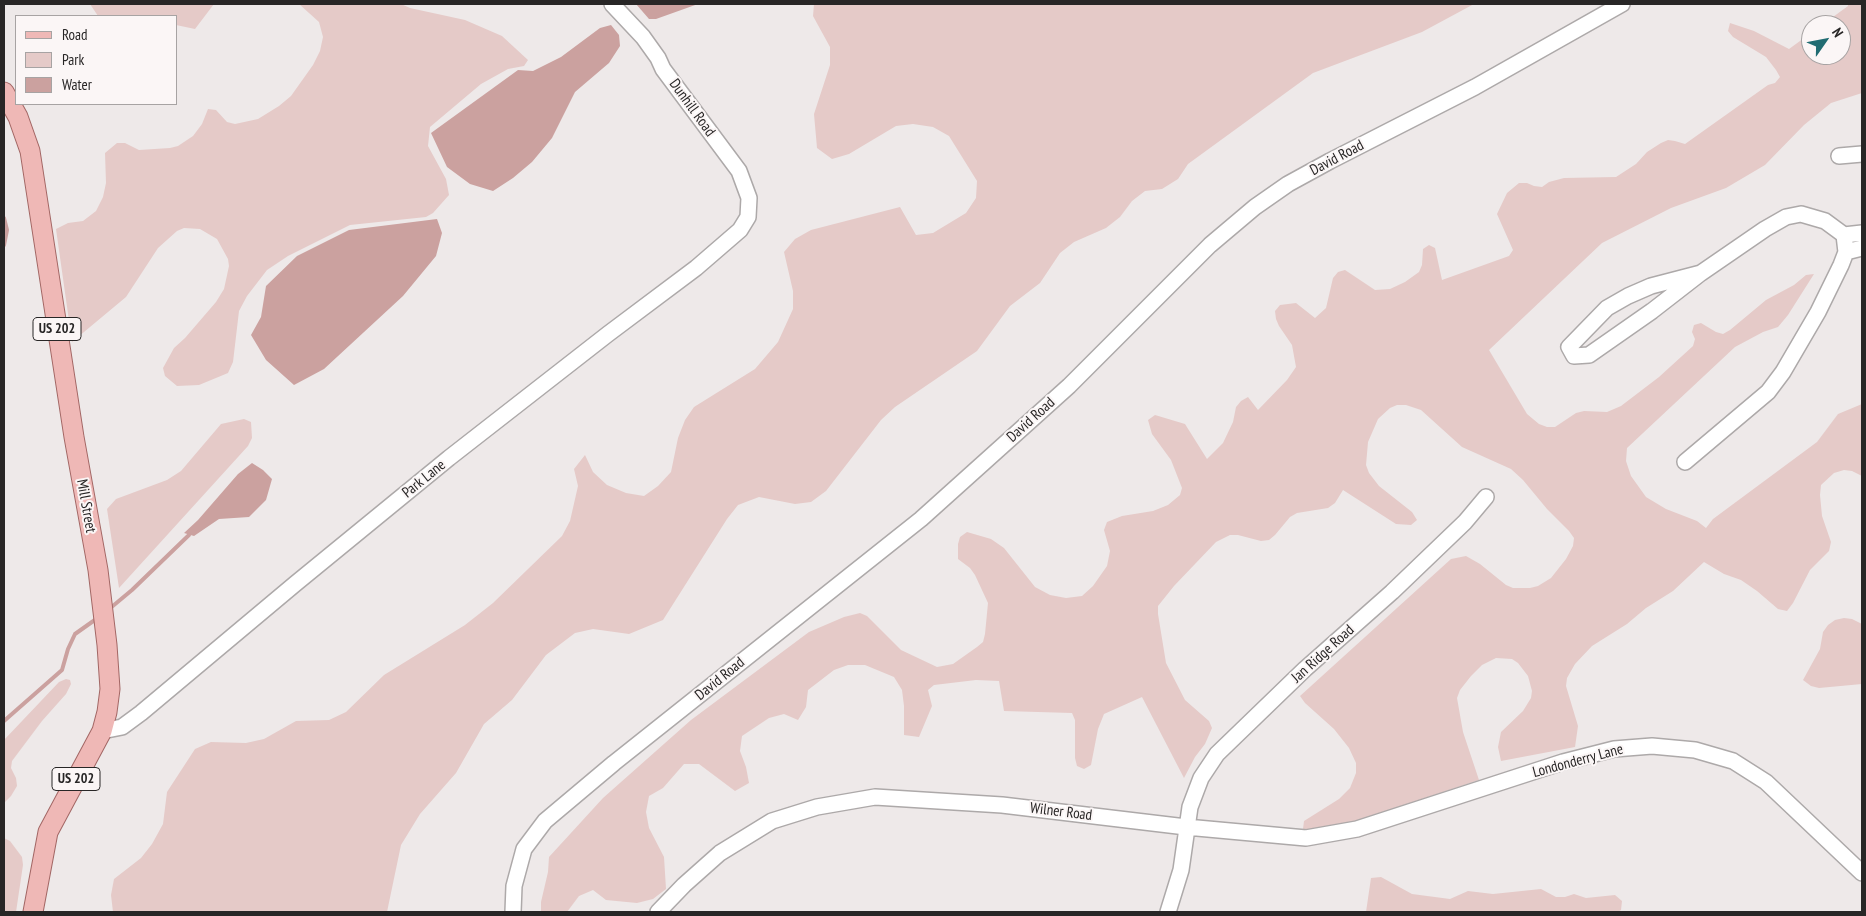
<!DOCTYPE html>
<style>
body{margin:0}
#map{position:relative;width:1866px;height:916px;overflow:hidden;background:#eee9e9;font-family:"PT Sans Narrow",sans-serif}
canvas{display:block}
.frame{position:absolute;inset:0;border:5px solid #282626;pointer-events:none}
.legend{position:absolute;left:15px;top:15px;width:162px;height:90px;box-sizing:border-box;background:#fbf6f6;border:1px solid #a7a3a3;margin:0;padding:6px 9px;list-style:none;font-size:15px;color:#282626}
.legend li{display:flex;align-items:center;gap:10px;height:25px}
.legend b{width:25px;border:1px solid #a7a3a3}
.north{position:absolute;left:1801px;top:15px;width:50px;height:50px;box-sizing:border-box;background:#fbf6f6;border:1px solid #a7a3a3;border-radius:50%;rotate:57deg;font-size:14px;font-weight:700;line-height:20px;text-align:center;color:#282626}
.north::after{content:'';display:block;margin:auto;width:18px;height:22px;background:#216c72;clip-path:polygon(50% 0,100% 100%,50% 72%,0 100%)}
</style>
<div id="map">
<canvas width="1866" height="916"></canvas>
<div class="frame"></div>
<ul class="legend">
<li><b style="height:6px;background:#efb8b6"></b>Road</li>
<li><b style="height:14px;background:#e5cac8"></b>Park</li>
<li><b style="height:14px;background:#cba19f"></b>Water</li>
</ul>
<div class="north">N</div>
</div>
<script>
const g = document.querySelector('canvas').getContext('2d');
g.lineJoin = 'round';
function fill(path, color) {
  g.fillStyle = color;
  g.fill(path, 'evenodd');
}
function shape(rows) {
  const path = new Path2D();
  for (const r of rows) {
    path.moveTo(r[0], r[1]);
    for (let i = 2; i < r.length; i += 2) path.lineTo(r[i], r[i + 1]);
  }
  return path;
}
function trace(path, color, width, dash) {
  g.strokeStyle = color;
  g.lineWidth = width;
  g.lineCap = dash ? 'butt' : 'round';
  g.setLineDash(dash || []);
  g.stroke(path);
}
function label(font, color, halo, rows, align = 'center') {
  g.font = font + ' "PT Sans Narrow",sans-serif';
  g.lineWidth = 4;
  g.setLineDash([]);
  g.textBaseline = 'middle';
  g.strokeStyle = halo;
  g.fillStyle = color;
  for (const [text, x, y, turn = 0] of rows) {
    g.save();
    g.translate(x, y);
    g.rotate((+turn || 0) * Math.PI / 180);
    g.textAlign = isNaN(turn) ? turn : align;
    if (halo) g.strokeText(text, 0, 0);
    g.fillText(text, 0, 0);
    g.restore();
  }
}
fill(shape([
 [90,4,214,4,195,29,176,25,176,16,98,16],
 [299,4,401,4,410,8,465,20,502,36,528,60,524,66,508,69,481,84,430,127,428,146,446,179,449,195,433,213,426,217,350,225,288,256,267,270,247,296,239,311,233,362,228,373,199,385,177,386,165,376,163,368,174,348,185,338,216,302,224,289,229,266,228,259,217,239,200,229,184,228,177,231,158,248,126,297,72,342,56,229,68,223,83,221,96,211,103,197,106,183,105,153,117,143,125,143,139,150,170,148,178,146,193,136,202,124,208,109,216,110,227,122,235,124,258,119,279,106,291,96,313,65,320,51,323,37,319,22],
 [814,4,1474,4,1422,32,1313,73,1188,164,1178,179,1162,189,1145,191,1132,201,1120,217,1106,228,1074,242,1060,253,1040,283,1010,306,977,351,895,407,881,420,826,491,811,502,795,504,759,497,738,505,727,519,663,620,629,634,593,629,575,633,546,655,512,700,484,724,456,773,420,814,401,845,387,912,113,912,111,895,114,879,141,858,152,844,163,824,167,792,195,749,211,742,246,743,264,739,296,721,329,720,346,712,384,675,465,625,493,603,562,536,570,521,578,486,574,469,585,455,593,472,607,485,626,493,644,496,658,486,671,472,678,438,685,420,694,407,755,369,778,342,793,309,793,291,784,252,795,239,811,230,900,207,916,235,933,233,966,213,976,198,977,181,949,136,933,127,913,124,896,126,849,154,832,159,817,148,814,114,830,65,830,47,813,16],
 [1848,4,1862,4,1862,93,1831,103,1804,125,1765,165,1726,188,1671,208,1602,243,1489,350,1527,414,1539,424,1547,427,1555,427,1576,413,1584,411,1607,412,1621,406,1659,377,1693,346,1695,339,1692,332,1694,325,1701,323,1716,332,1723,334,1730,330,1766,300,1794,285,1806,275,1814,274,1788,315,1778,327,1763,332,1735,347,1627,448,1626,461,1631,476,1646,497,1666,509,1697,521,1706,528,1713,519,1817,442,1838,414,1862,404,1862,476,1852,471,1844,470,1834,473,1821,485,1820,495,1822,516,1831,542,1829,551,1810,570,1793,603,1787,611,1778,609,1757,591,1741,580,1724,574,1704,562,1673,591,1646,608,1627,624,1592,646,1575,664,1567,678,1566,686,1578,726,1575,747,1501,761,1498,747,1501,732,1523,711,1531,698,1532,691,1528,676,1518,663,1512,659,1496,658,1482,665,1471,676,1460,690,1457,698,1463,732,1479,780,1356,821,1311,832,1303,829,1304,821,1339,799,1350,788,1356,773,1356,763,1349,748,1334,729,1305,703,1300,696,1451,559,1466,556,1480,564,1506,585,1513,588,1530,588,1538,586,1551,578,1566,559,1573,546,1574,538,1569,531,1547,509,1523,480,1511,469,1462,447,1421,410,1406,405,1397,405,1390,408,1378,419,1368,442,1366,465,1369,473,1379,486,1412,512,1417,520,1411,525,1396,524,1343,490,1335,503,1328,508,1297,513,1290,517,1275,535,1269,540,1261,541,1238,535,1230,535,1216,542,1174,586,1158,606,1158,614,1166,663,1185,700,1209,721,1212,728,1205,744,1195,757,1184,778,1142,697,1104,714,1098,729,1091,765,1084,769,1077,766,1075,758,1075,720,1072,713,1004,711,999,681,976,680,934,685,928,690,932,706,919,737,904,735,904,706,902,690,894,677,865,665,848,665,834,670,808,690,806,707,798,720,784,714,769,718,742,736,740,751,746,767,749,783,735,791,699,764,684,764,663,788,649,796,646,812,649,828,664,857,666,889,653,899,637,903,606,900,593,890,579,896,567,912,541,912,541,902,548,872,549,857,603,798,691,720,809,632,844,617,860,613,867,616,901,650,937,667,953,664,977,647,983,642,985,634,988,603,975,575,970,568,958,559,958,544,960,537,967,532,991,539,1004,548,1035,587,1050,595,1066,598,1082,596,1093,586,1107,566,1110,551,1104,530,1107,522,1122,516,1153,511,1168,505,1180,495,1182,488,1171,460,1152,434,1148,420,1155,415,1185,424,1207,459,1223,443,1233,422,1236,407,1241,401,1248,397,1258,410,1287,380,1296,367,1292,345,1279,326,1276,319,1275,311,1280,305,1296,303,1315,318,1326,308,1333,278,1338,272,1345,270,1375,290,1390,289,1405,282,1419,272,1422,265,1423,249,1429,245,1435,248,1442,280,1509,256,1513,250,1497,214,1507,193,1519,183,1527,183,1534,186,1542,187,1549,182,1564,178,1616,177,1636,164,1647,152,1661,143,1668,140,1675,141,1685,144,1768,85,1775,83,1780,77,1776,70,1766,57,1733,37,1728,31,1730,23,1754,31,1789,49,1811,33,1811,55,1841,55,1841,25,1822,25,1848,6],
 [244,419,251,422,252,438,248,446,119,588,107,509,116,499,167,480,181,471,221,424],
 [1844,618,1852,619,1862,624,1862,684,1819,688,1811,686,1803,680,1820,649,1823,632,1828,625,1835,620],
 [66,679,70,680,71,684,66,694,42,721,12,761,11,768,16,778,17,786,11,796,4,803,4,740,59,682],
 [4,838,10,841,22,857,23,865,16,912,4,912],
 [1381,877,1412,894,1450,899,1468,891,1493,894,1541,889,1556,897,1565,897,1574,894,1586,898,1615,895,1622,901,1621,910,1618,912,1366,912,1371,878]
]), '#e5cac8');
fill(shape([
 [636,4,698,4,656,19,649,19],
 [611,25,619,35,620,46,609,63,575,92,552,138,532,162,513,178,493,191,470,184,447,167,431,133,518,70,533,71,561,57,600,28],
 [437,219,442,233,436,256,403,296,324,369,294,385,266,360,251,335,261,317,266,286,297,256,349,230],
 [252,463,263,470,272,479,266,500,249,517,219,519,194,536,184,533,198,520,238,474]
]), '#cba19f');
trace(shape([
 [4,218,7,230,4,245],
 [108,610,132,590,189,535],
 [4,721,62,670,68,649,75,634,99,617]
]), '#cba19f', 4);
const minor = shape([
 [1839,156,1862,154],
 [1844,235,1862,233],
 [1846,252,1862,248],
 [1701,273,1652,311,1589,355,1574,356,1569,347,1607,308,1628,296,1651,286,1701,273],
 [1685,462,1768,392,1783,372,1818,312,1841,265,1846,252,1844,235,1825,221,1801,214,1786,217,1765,229,1701,273],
 [102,731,122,727,141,713,295,584,449,458,608,334,696,268,740,230,748,217,749,198,739,171,663,69,658,58,643,37,612,4],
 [513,912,514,886,524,849,545,821,614,763,921,519,1069,386,1210,245,1255,207,1288,184,1330,161,1475,87,1622,4],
 [658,912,684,885,720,853,772,821,817,807,875,797,1002,805,1186,827,1306,838,1357,829,1563,762,1614,749,1652,746,1695,750,1733,761,1766,782,1862,873],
 [1168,912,1181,870,1190,807,1201,778,1217,754,1305,669,1392,592,1465,522,1486,497]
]);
const major = shape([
 [4,92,18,117,30,151,74,437,98,570,107,645,110,689,107,712,102,731,48,832,33,912]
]);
trace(minor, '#ada9a9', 18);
trace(major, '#a26664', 21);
trace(minor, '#fff', 15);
trace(major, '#efb8b6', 19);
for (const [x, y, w] of [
 [57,329,48],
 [76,779,48]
]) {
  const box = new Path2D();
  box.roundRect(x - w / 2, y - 11.5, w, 23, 4);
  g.fillStyle = '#fbf6f6';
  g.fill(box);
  trace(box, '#282626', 1);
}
label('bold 14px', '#282626', null, [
 ["US 202",57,329],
 ["US 202",76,779]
]);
label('15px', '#282626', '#fbf6f6', [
 ["Dunhill Road",692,108,54],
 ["David Road",1337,158,-28],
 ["David Road",1031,420,-42],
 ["Park Lane",424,479,-39],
 ["Mill Street",86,506,80],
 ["Jan Ridge Road",1323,654,-42],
 ["David Road",720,679,-39],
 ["Londonderry Lane",1578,761,-15],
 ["Wilner Road",1061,812,7]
]);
</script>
